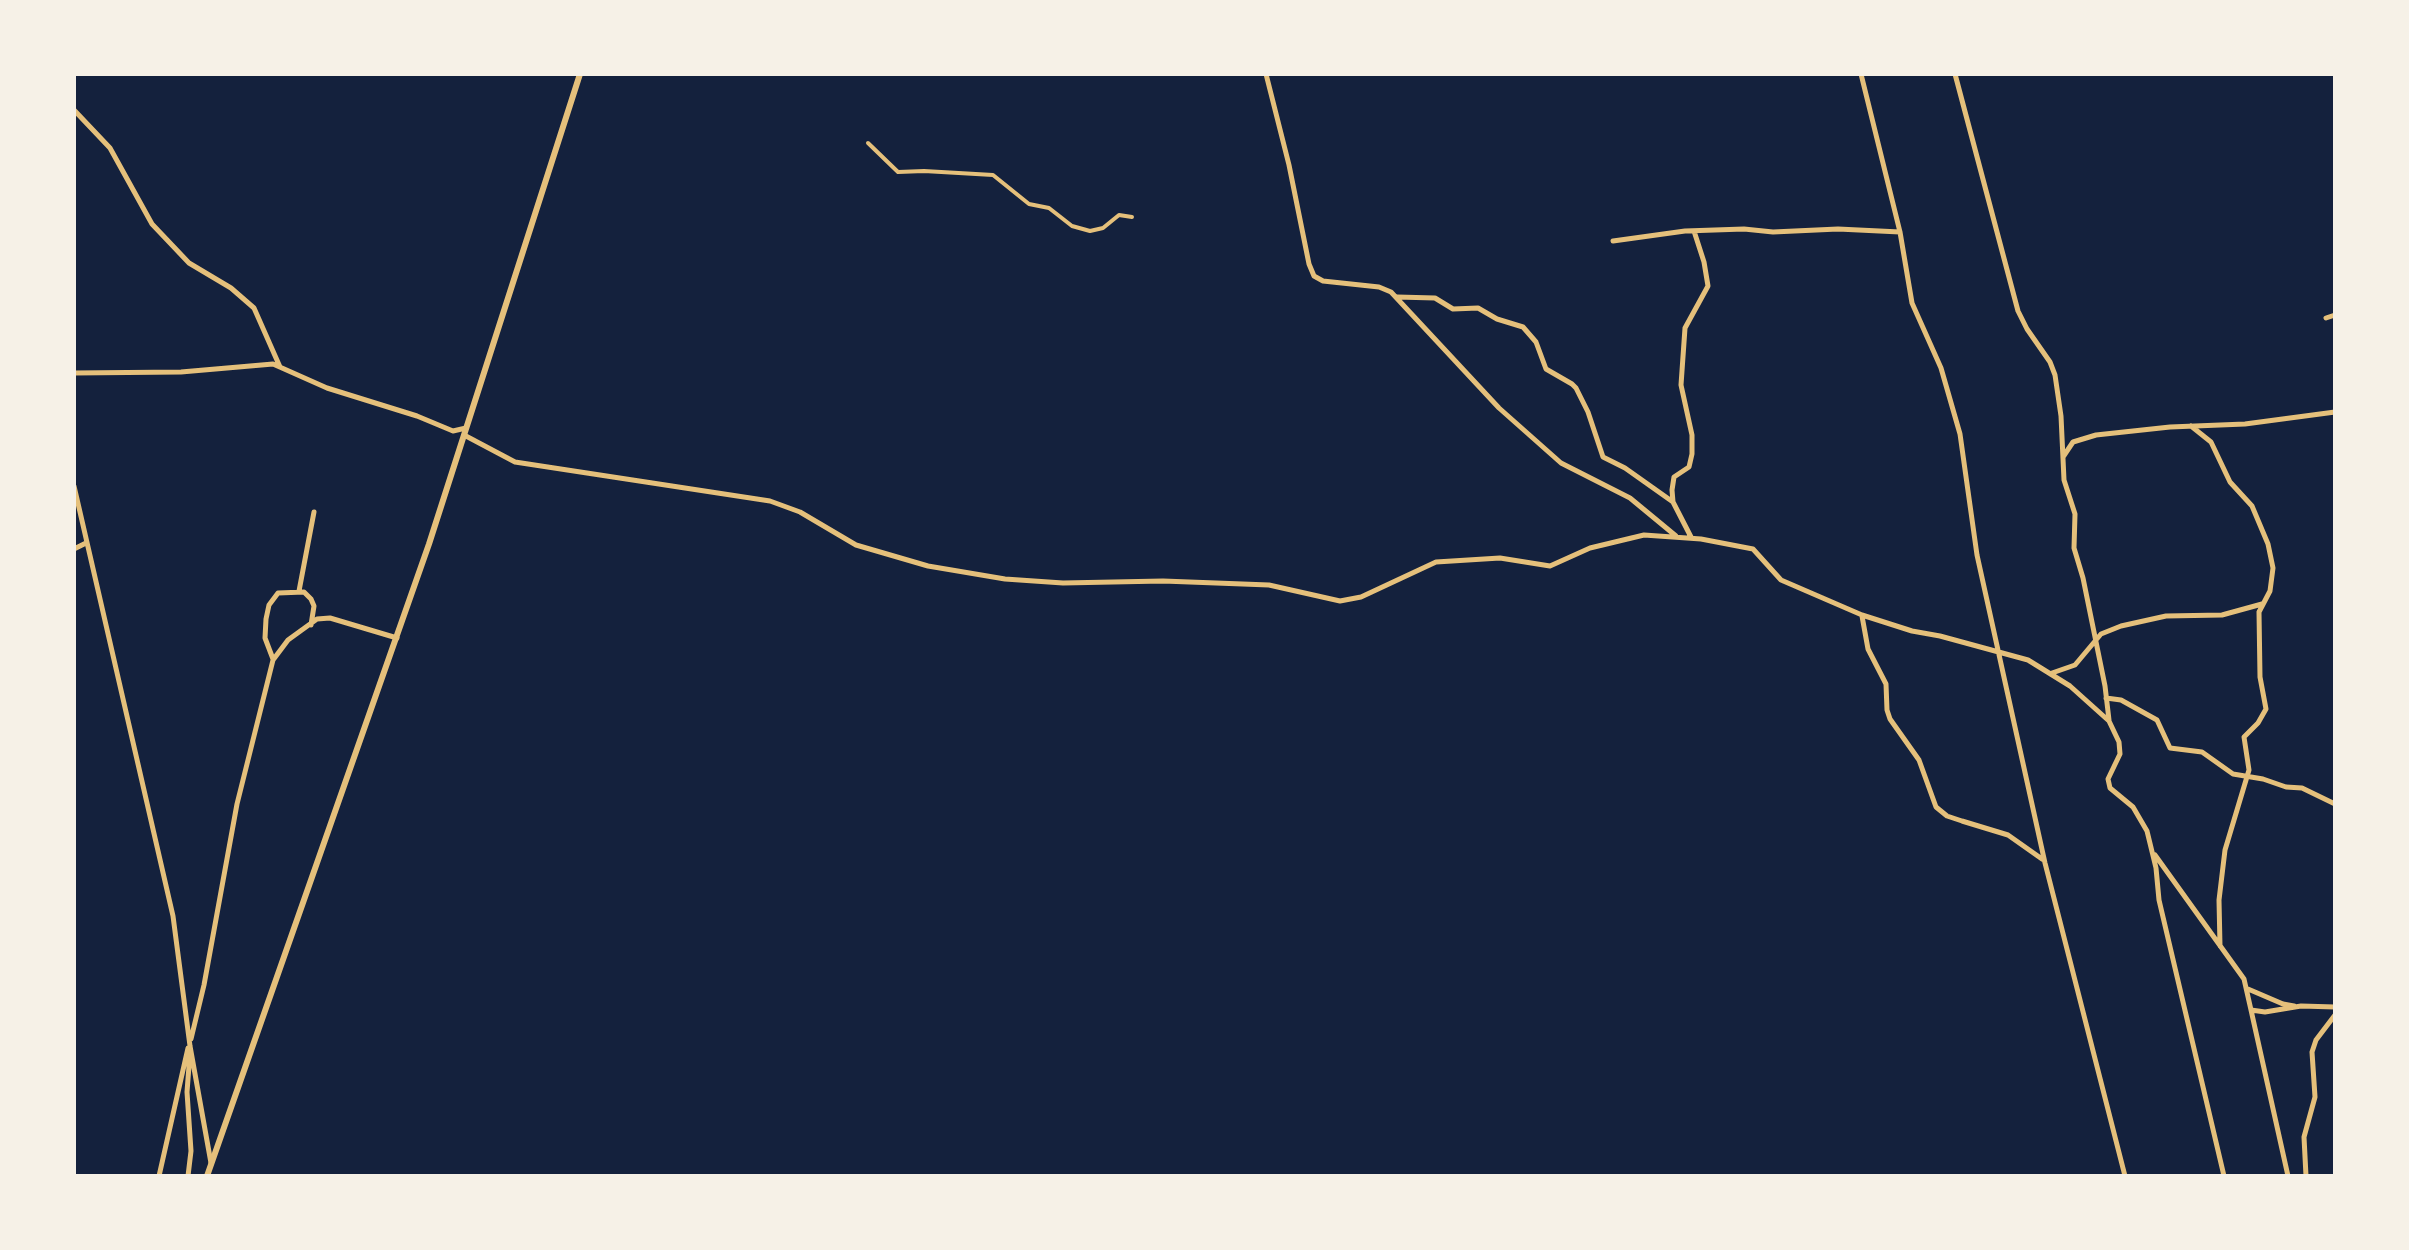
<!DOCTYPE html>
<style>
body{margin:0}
#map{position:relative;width:2409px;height:1250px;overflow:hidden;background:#14213d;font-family:Manrope,sans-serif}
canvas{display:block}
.frame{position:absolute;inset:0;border:76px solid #f6f1e7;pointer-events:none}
</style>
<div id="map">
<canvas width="2409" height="1250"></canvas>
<div class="frame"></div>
</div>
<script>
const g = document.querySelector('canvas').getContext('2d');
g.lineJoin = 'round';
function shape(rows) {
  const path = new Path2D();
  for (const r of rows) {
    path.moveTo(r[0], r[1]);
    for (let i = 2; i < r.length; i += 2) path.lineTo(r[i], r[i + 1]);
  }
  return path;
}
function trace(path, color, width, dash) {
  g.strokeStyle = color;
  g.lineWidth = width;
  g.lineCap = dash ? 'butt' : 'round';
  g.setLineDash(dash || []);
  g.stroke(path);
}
trace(shape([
 [868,143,898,172,924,171,993,175,1029,204,1049,208,1072,226,1090,231,1103,228,1119,215,1132,217]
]), '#e5c07b', 4);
trace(shape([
 [1266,74,1289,165,1309,264,1314,276,1323,281,1379,287,1391,292,1499,408,1561,463,1630,498,1676,536],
 [1861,74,1900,232,1912,303,1941,368,1960,434,1977,555,2045,863,2125,1176],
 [1955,74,2018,311,2027,329,2050,362,2055,375,2061,416,2064,480,2075,514,2074,548,2083,578,2105,686,2109,720],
 [74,110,110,148,152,224,189,263,231,288,254,308,280,367],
 [1613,241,1685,231,1744,229,1773,232,1838,229,1900,232],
 [1397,297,1435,298,1453,309,1478,308,1497,319,1523,327,1536,342,1546,369,1572,384,1576,388,1588,412,1603,457,1625,468,1673,502],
 [2326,318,2335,315],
 [74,373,181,372,273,364,327,388,417,416,453,431,466,428],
 [2191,426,2211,442,2230,482,2252,506,2268,544,2273,568,2270,591,2259,612,2260,677,2266,709,2258,723,2244,737,2249,770,2225,850,2219,900,2220,946],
 [464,435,515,462,770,501,800,512,856,545,928,566,1005,579,1063,583,1163,581,1269,585,1340,601,1361,597,1436,562,1500,558,1550,566,1590,548,1644,535,1701,539,1753,549,1781,580,1862,615,1912,631,1940,636,2028,660,2070,686,2109,721,2119,742,2120,754,2108,779,2110,788,2133,807,2147,831,2156,868,2159,900,2224,1176],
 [2063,457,2073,442,2096,435,2170,427,2245,424,2335,412],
 [74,486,173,916,190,1046,211,1163],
 [1691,537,1673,502,1672,490,1674,477,1689,467,1692,454,1692,435,1681,385,1685,328,1708,286,1704,262,1694,231],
 [74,549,86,543],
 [299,591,314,512],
 [1862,616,1868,649,1886,684,1887,710,1890,719,1919,760,1936,807,1947,816,1962,821,2008,835,2042,859],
 [273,659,265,638,266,619,269,605,278,593,304,592,311,599,314,606,311,625],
 [2052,673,2075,665,2101,634,2121,626,2166,616,2222,615,2262,604],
 [2106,698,2121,700,2157,720,2170,748,2202,752,2233,774,2263,779,2286,787,2302,788,2335,804],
 [2155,855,2244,979,2251,1010,2265,1012,2301,1006,2335,1007],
 [2248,989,2283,1004,2294,1006],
 [2251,1010,2288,1176],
 [191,1039,204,985,237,804,273,660,288,640,317,619,330,618,397,638],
 [159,1176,188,1048],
 [188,1176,191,1151,187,1092,190,1053],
 [2306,1176,2304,1137,2315,1097,2312,1052,2316,1040,2335,1015]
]), '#e5c07b', 5);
trace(shape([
 [207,1176,429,544,580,74]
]), '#e5c07b', 6);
</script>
